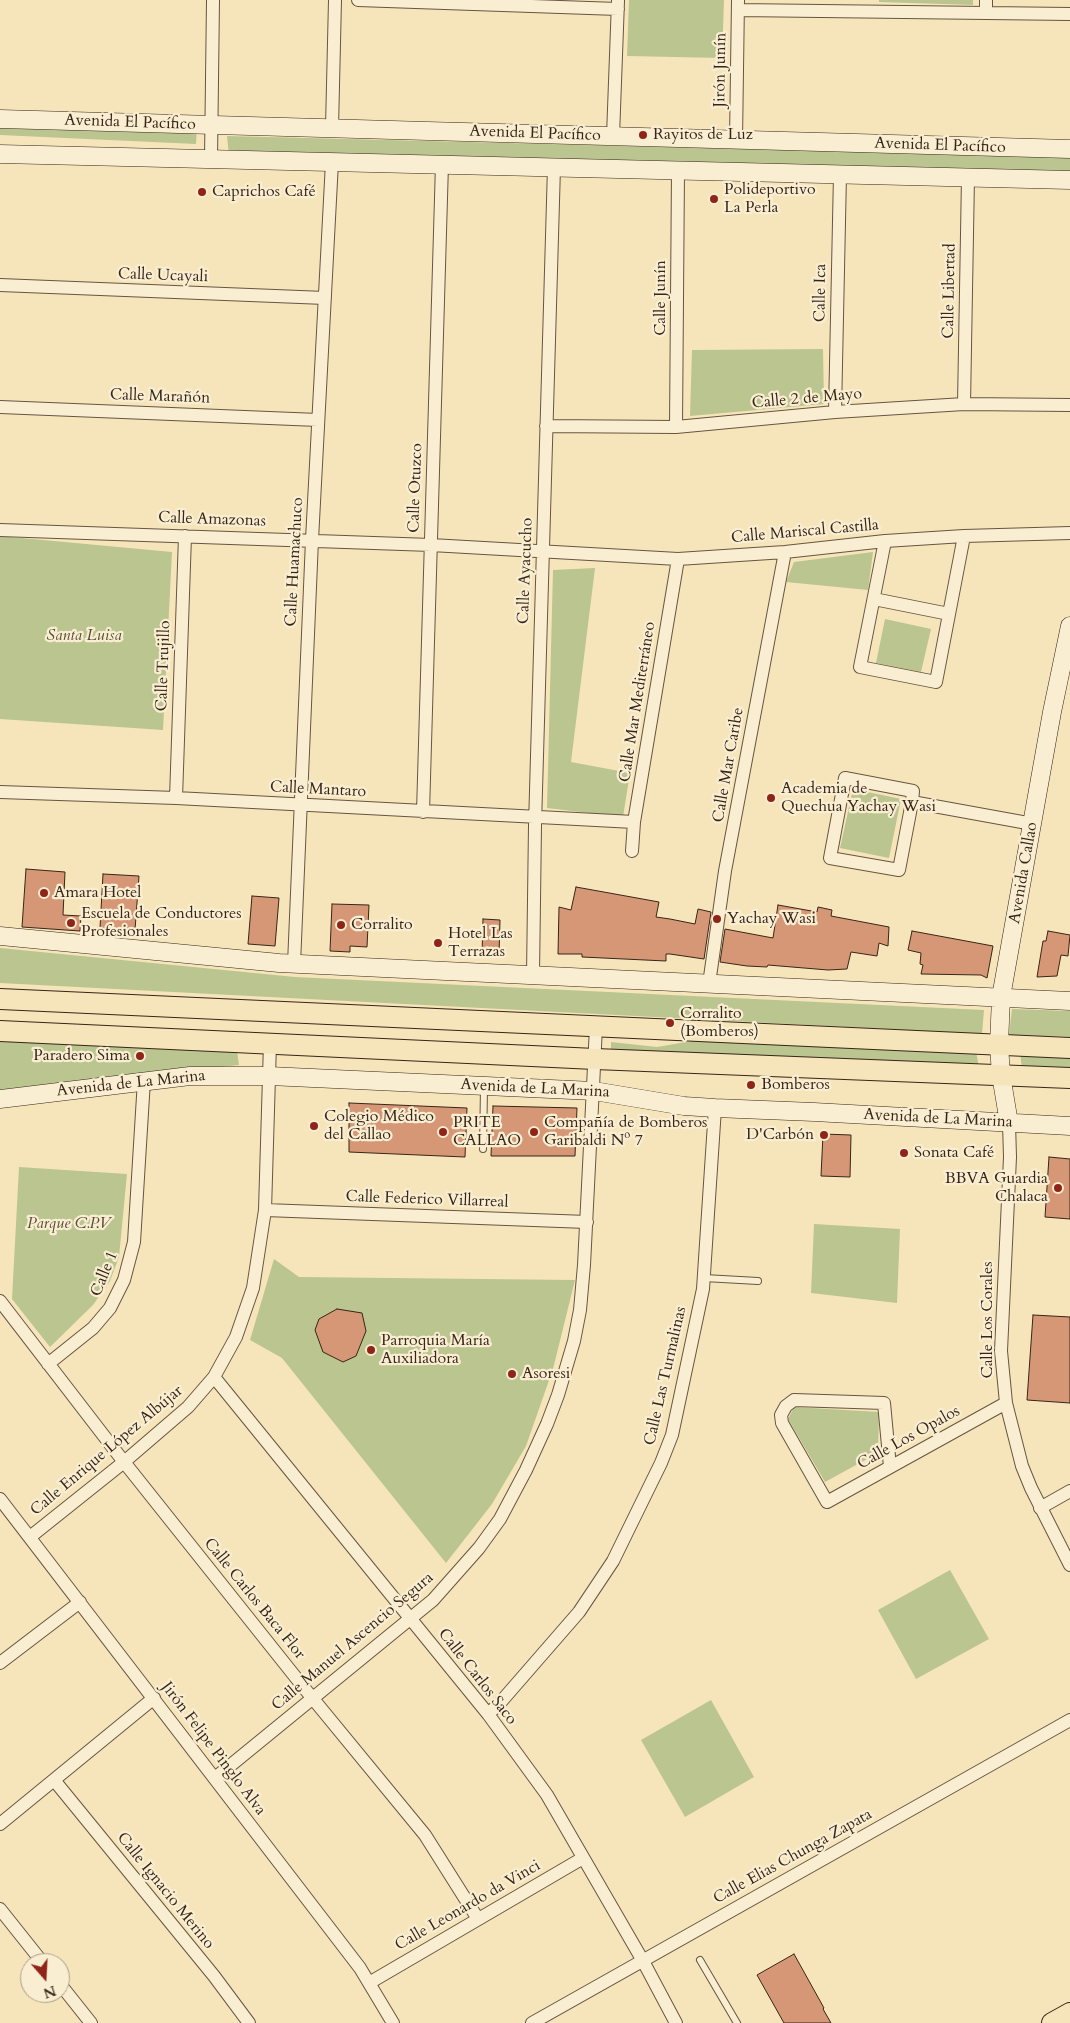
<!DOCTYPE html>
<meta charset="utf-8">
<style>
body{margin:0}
#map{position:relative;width:1070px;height:2023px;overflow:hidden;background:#f6e5ba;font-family:Cardo,serif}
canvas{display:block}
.north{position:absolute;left:20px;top:1953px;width:50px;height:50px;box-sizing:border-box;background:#f9eed2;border:1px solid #ab9e88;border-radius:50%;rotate:161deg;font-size:14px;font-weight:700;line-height:20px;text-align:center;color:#372518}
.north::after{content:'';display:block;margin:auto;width:18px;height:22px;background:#8f2418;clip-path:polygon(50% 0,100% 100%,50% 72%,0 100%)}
</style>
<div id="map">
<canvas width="1070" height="2023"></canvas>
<div class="north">N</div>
</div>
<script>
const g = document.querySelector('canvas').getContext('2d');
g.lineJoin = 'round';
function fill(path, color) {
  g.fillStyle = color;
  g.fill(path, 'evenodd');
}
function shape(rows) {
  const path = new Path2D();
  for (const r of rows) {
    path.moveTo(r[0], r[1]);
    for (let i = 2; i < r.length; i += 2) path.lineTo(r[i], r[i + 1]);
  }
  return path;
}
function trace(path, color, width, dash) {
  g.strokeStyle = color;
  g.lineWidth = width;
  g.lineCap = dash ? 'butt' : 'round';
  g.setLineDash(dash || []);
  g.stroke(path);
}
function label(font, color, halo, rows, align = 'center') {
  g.font = font + ' Cardo,serif';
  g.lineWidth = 4.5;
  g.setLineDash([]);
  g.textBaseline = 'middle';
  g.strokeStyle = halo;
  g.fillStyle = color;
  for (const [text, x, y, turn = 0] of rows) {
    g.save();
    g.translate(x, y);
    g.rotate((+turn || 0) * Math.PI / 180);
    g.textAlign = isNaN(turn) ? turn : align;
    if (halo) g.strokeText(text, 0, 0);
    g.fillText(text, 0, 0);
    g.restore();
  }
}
fill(shape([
 [629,0,724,0,722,58,627,56],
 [879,0,973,0,973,5,879,2],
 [0,120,197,127,196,144,0,135],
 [227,136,1070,157,1070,177,229,156],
 [823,349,824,404,690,416,692,350],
 [0,536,172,552,163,730,0,719],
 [873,552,868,590,786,582,794,562],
 [595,568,571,762,630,773,623,817,547,808,553,570],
 [885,619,931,629,921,672,876,663],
 [853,789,901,799,889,858,840,848],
 [0,948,295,977,984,1010,982,1034,0,983],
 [1012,1009,1070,1011,1070,1037,1009,1035],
 [0,1041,237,1051,239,1065,0,1091],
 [692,1041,976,1051,979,1068,611,1052,611,1042,657,1047],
 [1020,1052,1070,1055,1070,1071,1022,1069],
 [19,1167,127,1174,119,1257,110,1281,93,1305,50,1347,12,1299],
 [814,1224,900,1229,897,1303,811,1293],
 [274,1259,299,1277,575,1280,553,1369,526,1446,492,1504,446,1563,282,1358,250,1340],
 [794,1407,879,1412,878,1453,825,1482,788,1419],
 [950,1570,989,1639,916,1679,878,1610],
 [711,1700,754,1777,685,1817,641,1740]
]), '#bbc590');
const building = shape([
 [26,869,65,872,63,915,81,916,80,931,22,927,26,869],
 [103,874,139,876,135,930,100,928,103,874],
 [576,887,659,902,656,917,670,919,695,924,698,909,711,912,704,959,670,954,666,954,666,961,582,957,582,954,558,954,559,907,571,910,576,887],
 [252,896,279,898,275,946,248,944,252,896],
 [332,904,369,905,367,947,350,946,350,952,330,951,332,904],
 [778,905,817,912,818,907,832,910,831,916,889,927,888,946,879,943,877,956,851,952,847,969,828,970,768,965,767,967,747,966,720,962,725,929,773,938,778,905],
 [483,919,500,920,499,955,482,955,483,919],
 [912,931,993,946,987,978,981,975,921,974,923,965,920,964,921,953,908,950,912,931],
 [1048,931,1070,935,1068,956,1061,955,1057,976,1037,977,1043,941,1046,941,1048,931],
 [349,1103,467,1108,465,1157,349,1152,349,1103],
 [493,1106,577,1108,575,1156,491,1156,493,1106],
 [823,1134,851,1135,850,1177,821,1176,823,1134],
 [1049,1157,1070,1159,1070,1219,1045,1217,1049,1157],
 [337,1309,362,1313,366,1331,356,1356,343,1362,323,1352,315,1330,319,1319,337,1309],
 [1033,1315,1070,1317,1070,1403,1027,1400,1033,1315],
 [794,1954,824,2008,823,2009,831,2023,784,2023,757,1975,794,1954]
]);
fill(building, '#d69776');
trace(building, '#372518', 1);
const lane = shape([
 [483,1149,484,1087],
 [704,1278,758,1281],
 [700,1960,737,2023]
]);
const street = shape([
 [358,0,618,9],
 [738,10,1070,14],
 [986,13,986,0],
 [332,128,335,0],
 [613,136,618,1],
 [736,140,738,0],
 [211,159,213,0],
 [0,285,325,298],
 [964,404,968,177],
 [0,407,318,420],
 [835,412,840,174],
 [546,426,676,427,835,412,964,404,1070,405],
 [676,427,678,170],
 [0,530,431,545,678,559,785,552,885,541,964,536,1070,533],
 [885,541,860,667,936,682,964,536],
 [874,599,949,614],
 [0,792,176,798,634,822],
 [176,798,185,536],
 [912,802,899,870,830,858,845,778,913,791,912,802,1033,824],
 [423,812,442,164],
 [632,851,634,822,678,559],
 [294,964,312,540,332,162],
 [533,975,535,825,554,167],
 [709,984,725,871,785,552],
 [1009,1123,1010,1157,1001,1351,1006,1403,1022,1466,1031,1488,1070,1565],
 [265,1210,587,1222],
 [0,1301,124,1462,305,1689,425,1835,478,1919],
 [48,1364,93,1328,110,1308,124,1280,134,1242,144,1080],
 [214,1377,488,1714,547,1795,643,1961,676,2023],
 [890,1467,884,1403,794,1400,786,1406,781,1415,782,1423,827,1502,1006,1403],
 [0,1499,360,1968,393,2023],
 [1040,1508,1070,1491],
 [30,1537,124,1462,188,1407,214,1377,236,1337,253,1288,265,1210,270,1043],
 [0,1663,80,1602],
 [488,1714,499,1704,579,1612,613,1561,661,1463,672,1435,703,1289,715,1108],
 [215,1778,433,1600,479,1548,500,1519,526,1470,547,1424,558,1395,574,1341,580,1310,584,1265,596,1027],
 [54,1780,214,1976,249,2023],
 [0,1824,154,1698],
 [0,1909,43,1963],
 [369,1983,583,1858],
 [60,1984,91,2023],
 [532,2023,1070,1720]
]);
const secondary = shape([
 [0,119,1070,149],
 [0,154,1070,180],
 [0,936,279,963,1070,1001],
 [0,1099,190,1076,269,1076,594,1091,684,1106,715,1108,814,1112,1070,1126],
 [1009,1123,1001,1075,999,1045,1001,997,1052,712,1070,626]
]);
const primary = shape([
 [0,999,1070,1048],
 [0,1031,595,1059,1070,1078],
 [1052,2023,1070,2013]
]);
trace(lane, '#675540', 8);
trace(street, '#675540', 14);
trace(secondary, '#372518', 19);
trace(primary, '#372518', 22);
trace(lane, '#f9eed2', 6);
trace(street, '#f9eed2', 12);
trace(secondary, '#f9eed2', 18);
trace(primary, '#f6e5ba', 20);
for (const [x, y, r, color] of [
 [643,135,5,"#8f2418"],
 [202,192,5,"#8f2418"],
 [714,199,5,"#8f2418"],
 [771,798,5,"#8f2418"],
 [44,893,5,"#8f2418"],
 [717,919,5,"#8f2418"],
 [71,923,5,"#8f2418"],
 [341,925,5,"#8f2418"],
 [438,943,5,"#8f2418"],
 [670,1023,5,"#8f2418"],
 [140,1056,5,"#8f2418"],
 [751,1085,5,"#8f2418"],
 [314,1126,5,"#8f2418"],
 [443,1132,5,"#8f2418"],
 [534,1132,5,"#8f2418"],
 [824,1135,5,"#8f2418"],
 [904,1153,5,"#8f2418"],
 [1058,1188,5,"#8f2418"],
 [371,1350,5,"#8f2418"],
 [512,1374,5,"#8f2418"]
]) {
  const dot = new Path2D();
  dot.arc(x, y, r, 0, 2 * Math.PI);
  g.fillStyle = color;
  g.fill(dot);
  trace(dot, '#f9eed2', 2);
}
label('16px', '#372518', '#f9eed2', [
 ["Jirón Junín",721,70,-89],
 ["Avenida El Pacífico",130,123,2],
 ["Avenida El Pacífico",535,134,2],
 ["Avenida El Pacífico",940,146,2],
 ["Calle Ucayali",163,276,2],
 ["Calle Libertad",950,291,-89],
 ["Calle Ica",821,293,-89],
 ["Calle Junín",661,298,-90],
 ["Calle Marañón",160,397,2],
 ["Calle 2 de Mayo",807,399,-5],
 ["Calle Otuzco",416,488,-88],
 ["Calle Amazonas",212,520,2],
 ["Calle Mariscal Castilla",805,532,-5],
 ["Calle Huamachuco",295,562,-87],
 ["Calle Ayacucho",526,571,-88],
 ["Calle Trujillo",164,666,-88],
 ["Calle Mar Mediterráneo",638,702,-81],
 ["Calle Mar Caribe",729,765,-80],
 ["Calle Mantaro",318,790,3],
 ["Avenida Callao",1024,873,-80],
 ["Avenida de La Marina",131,1084,-6],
 ["Avenida de La Marina",535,1089,3],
 ["Avenida de La Marina",938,1119,3],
 ["Calle Federico Villarreal",427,1200,2],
 ["Calle 1",105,1274,-68],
 ["Calle Los Corales",988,1320,-90],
 ["Calle Las Turmalinas",666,1376,-77],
 ["Calle Los Opalos",909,1438,-29],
 ["Calle Enrique López Albújar",107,1451,-40],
 ["Calle Carlos Baca Flor",254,1599,51],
 ["Calle Manuel Ascencio Segura",353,1642,-40],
 ["Calle Carlos Saco",477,1677,52],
 ["Jirón Felipe Pinglo Alva",213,1749,53],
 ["Calle Elias Chunga Zapata",793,1857,-29],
 ["Calle Ignacio Merino",165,1891,51],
 ["Calle Leonardo da Vinci",468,1906,-30]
]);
label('16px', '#372518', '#f9eed2', [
 ["Rayitos de Luz",653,135],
 ["Polideportivo",724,190],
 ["La Perla",724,208],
 ["Caprichos Café",212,192],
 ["Academia de",781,789],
 ["Quechua Yachay Wasi",781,807],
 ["Amara Hotel",54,893],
 ["Escuela de Conductores",81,914],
 ["Profesionales",81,932],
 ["Yachay Wasi",727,919],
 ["Corralito",351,925],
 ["Hotel Las",448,934],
 ["Terrazas",448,952],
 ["Corralito",680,1014],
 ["(Bomberos)",680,1032],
 ["Paradero Sima",130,1056,"right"],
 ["Bomberos",761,1085],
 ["Colegio Médico",324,1117],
 ["del Callao",324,1135],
 ["PRITE",453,1123],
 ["CALLAO",453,1141],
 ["Compañía de Bomberos",544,1123],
 ["Garibaldi Nº 7",544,1141],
 ["D'Carbón",814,1135,"right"],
 ["Sonata Café",914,1153],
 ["BBVA Guardia",1048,1179,"right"],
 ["Chalaca",1048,1197,"right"],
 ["Parroquia María",381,1341],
 ["Auxiliadora",381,1359],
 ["Asoresi",522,1374]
], 'left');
label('italic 16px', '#584d36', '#f9eed2', [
 ["Santa Luisa",84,636],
 ["Parque C.P.V",69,1224]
]);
</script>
